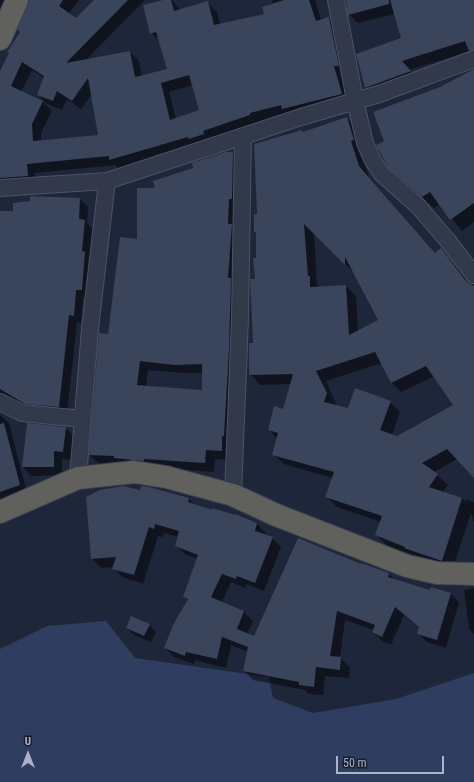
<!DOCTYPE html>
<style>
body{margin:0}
#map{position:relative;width:474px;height:782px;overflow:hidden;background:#1e2639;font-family:"Roboto Condensed",sans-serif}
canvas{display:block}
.north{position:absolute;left:8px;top:734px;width:40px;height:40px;-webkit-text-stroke:3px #181e2e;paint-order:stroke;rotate:0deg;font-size:11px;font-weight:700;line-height:16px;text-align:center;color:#acb3c7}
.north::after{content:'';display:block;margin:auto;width:14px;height:18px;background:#acb3c7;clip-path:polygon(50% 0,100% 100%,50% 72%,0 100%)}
.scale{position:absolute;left:336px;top:756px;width:108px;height:18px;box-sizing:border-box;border:2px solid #acb3c7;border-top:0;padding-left:5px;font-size:12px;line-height:14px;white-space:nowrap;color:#acb3c7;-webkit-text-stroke:3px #181e2e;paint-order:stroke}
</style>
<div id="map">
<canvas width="474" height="782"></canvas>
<div class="north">U</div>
<div class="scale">50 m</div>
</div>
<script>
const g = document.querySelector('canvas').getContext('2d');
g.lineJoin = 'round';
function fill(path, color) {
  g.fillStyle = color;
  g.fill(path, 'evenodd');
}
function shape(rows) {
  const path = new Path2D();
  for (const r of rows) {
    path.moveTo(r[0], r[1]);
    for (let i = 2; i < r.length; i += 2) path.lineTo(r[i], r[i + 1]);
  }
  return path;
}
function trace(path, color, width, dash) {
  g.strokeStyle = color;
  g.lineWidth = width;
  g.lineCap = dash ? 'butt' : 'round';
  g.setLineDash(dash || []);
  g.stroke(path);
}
fill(shape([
 [106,621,135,658,269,677,273,698,313,713,396,699,474,673,474,782,0,782,0,649,47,626]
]), '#2f3d60');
fill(shape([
 [0,0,17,0,0,26],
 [30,0,79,0,68,14,76,20,95,0,145,0,86,60,130,52,139,61,142,76,169,70,161,42,151,33,167,0,172,0,180,10,208,3,217,12,220,25,265,15,273,5,272,0,315,0,321,20,329,18,338,27,347,74,342,75,350,103,288,114,258,122,259,124,196,146,119,169,115,165,35,173,36,185,0,183,0,73,21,32],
 [32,70,45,78,38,95,47,104,62,110,67,99,81,109,92,94,99,136,41,141,41,133,52,111,43,102,21,92],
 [193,85,200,110,176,119,169,92],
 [347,0,474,0,474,50,409,70,419,81,375,96,366,87,403,39,395,14,358,23,349,14],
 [474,72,474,222,462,231,440,204,434,208,402,179,385,141,441,88],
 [347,118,357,129,360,151,369,177,436,254,441,249,474,287,474,476,457,459,434,472,448,485,442,493,462,498,467,503,465,499,474,502,474,522,471,513,452,570,415,558,412,555,386,545,376,534,381,522,337,507,327,497,333,478,284,464,273,454,278,439,269,430,284,410,291,384,260,385,250,374,254,344,257,259,257,234,255,232,258,215,303,133],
 [314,232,354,273,380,320,358,331,356,296,346,286,320,288,317,285],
 [382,363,391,382,401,392,435,376,454,405,397,437,392,435,400,412,390,402,348,409,336,406,336,404,326,381],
 [233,153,242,162,230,460,215,459,214,472,99,464,90,455,109,335,138,240,157,189,194,168],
 [148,370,183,373,203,373,203,391,146,387],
 [80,199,88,207,87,223,92,229,90,257,93,260,90,298,83,297,81,323,77,323,67,414,33,411,14,401,10,397,0,394,0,212,14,212],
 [0,415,9,423,27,493,0,503],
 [28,424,66,428,75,437,72,460,62,459,62,475,31,476,23,467],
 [142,487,189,499,196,506,257,524,266,533,265,535,272,538,281,547,264,591,246,584,245,588,231,582,222,602,244,612,253,621,247,634,255,637,361,565,389,574,395,580,431,591,450,593,459,602,446,648,427,642,418,633,420,628,404,615,391,645,382,641,373,632,374,630,345,620,340,658,350,667,349,678,325,676,323,695,309,694,305,690,253,680,244,671,248,652,231,645,226,668,195,660,194,664,174,657,165,648,188,601,184,597,198,559,185,554,176,545,178,537,164,533,163,537,158,536,143,584,122,577,114,567,101,568,92,559,141,491],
 [474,588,474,634,469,629,464,590],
 [149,625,156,632,151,642,134,635,127,628]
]), '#0007');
fill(shape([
 [29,0,63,0,59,6,76,18,94,0,128,0,66,63,130,51,135,77,167,69,156,32,150,34,143,5,163,0,171,0,174,11,208,1,214,25,264,14,262,7,284,0,309,0,316,21,329,17,339,66,334,66,342,94,282,109,281,105,250,113,250,115,203,131,204,134,189,139,188,137,109,160,109,156,27,164,28,176,0,178,0,71,9,53,7,52,20,32,17,30],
 [22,62,44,76,37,95,53,101,57,91,72,101,88,78,98,135,33,141,32,124,43,101,11,86],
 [189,75,199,110,170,120,161,83],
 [346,0,389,0,389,4,348,15],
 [390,0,474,0,474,50,469,51,465,41,402,61,411,71,365,88,356,54,401,38],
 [474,69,474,203,450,220,430,192,422,197,389,168,376,145,384,141,373,112,440,87],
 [347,117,354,140,351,141,359,166,435,253,441,248,466,281,474,286,474,478,447,449,422,463,438,474,429,487,462,498,442,561,404,548,405,547,375,535,382,516,325,497,334,472,272,455,278,433,268,430,274,406,283,409,293,374,249,375,249,343,253,343,250,279,255,279,253,258,256,258,256,232,254,232,254,214,257,214,254,144,302,130,303,132],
 [304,224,345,265,345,257,378,320,349,335,346,285,310,287,310,276,308,276],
 [375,352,391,383,426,366,453,405,397,436,380,430,391,401,355,388,348,408,324,402,327,393,316,371],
 [226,152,233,152,232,199,229,199,228,224,232,224,228,278,231,278,229,350,224,436,222,436,222,451,206,450,205,463,144,459,144,461,114,458,114,456,89,455,99,333,108,334,120,237,137,239,137,188,155,188,153,181,193,168,192,163],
 [140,361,174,365,202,364,202,390,137,385],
 [30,196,80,198,79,219,85,220,82,251,85,252,82,290,76,290,74,316,69,315,59,407,25,404,0,389,0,211,13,211,13,203,30,201],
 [4,423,20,485,0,492,0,424],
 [27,423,66,427,63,452,54,451,54,467,22,467],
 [123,486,140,490,141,486,149,487,189,498,188,502,212,510,212,508,235,515,235,514,257,523,255,531,273,537,255,583,237,576,236,579,222,574,211,597,244,611,237,629,254,636,298,538,361,564,361,563,389,573,388,577,430,590,431,587,451,593,437,640,417,634,419,627,395,607,382,637,372,632,375,625,337,611,330,656,341,657,340,670,316,667,314,687,299,685,299,682,243,671,248,647,222,637,217,659,186,652,185,656,164,648,173,625,188,599,183,597,198,555,175,546,179,531,155,524,154,529,149,527,134,575,112,569,116,557,91,559,86,497,100,490],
 [131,616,150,624,144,636,126,628]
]), '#3a445a');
const minor = shape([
 [336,0,355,100,365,143,372,159,382,174,418,206,448,241,474,275],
 [0,188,107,181,301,117,379,94,474,59],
 [0,402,22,413,83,419],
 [78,478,90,329,107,181],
 [233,495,240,318,243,136]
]);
const trunk = shape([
 [0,39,17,0],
 [0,512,78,478,134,472,166,477,233,495,276,515,407,566,437,573,474,574]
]);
trace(minor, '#4d5365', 18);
trace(trunk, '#3a4051', 24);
trace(minor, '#32394a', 16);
trace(trunk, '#60605c', 22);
</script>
